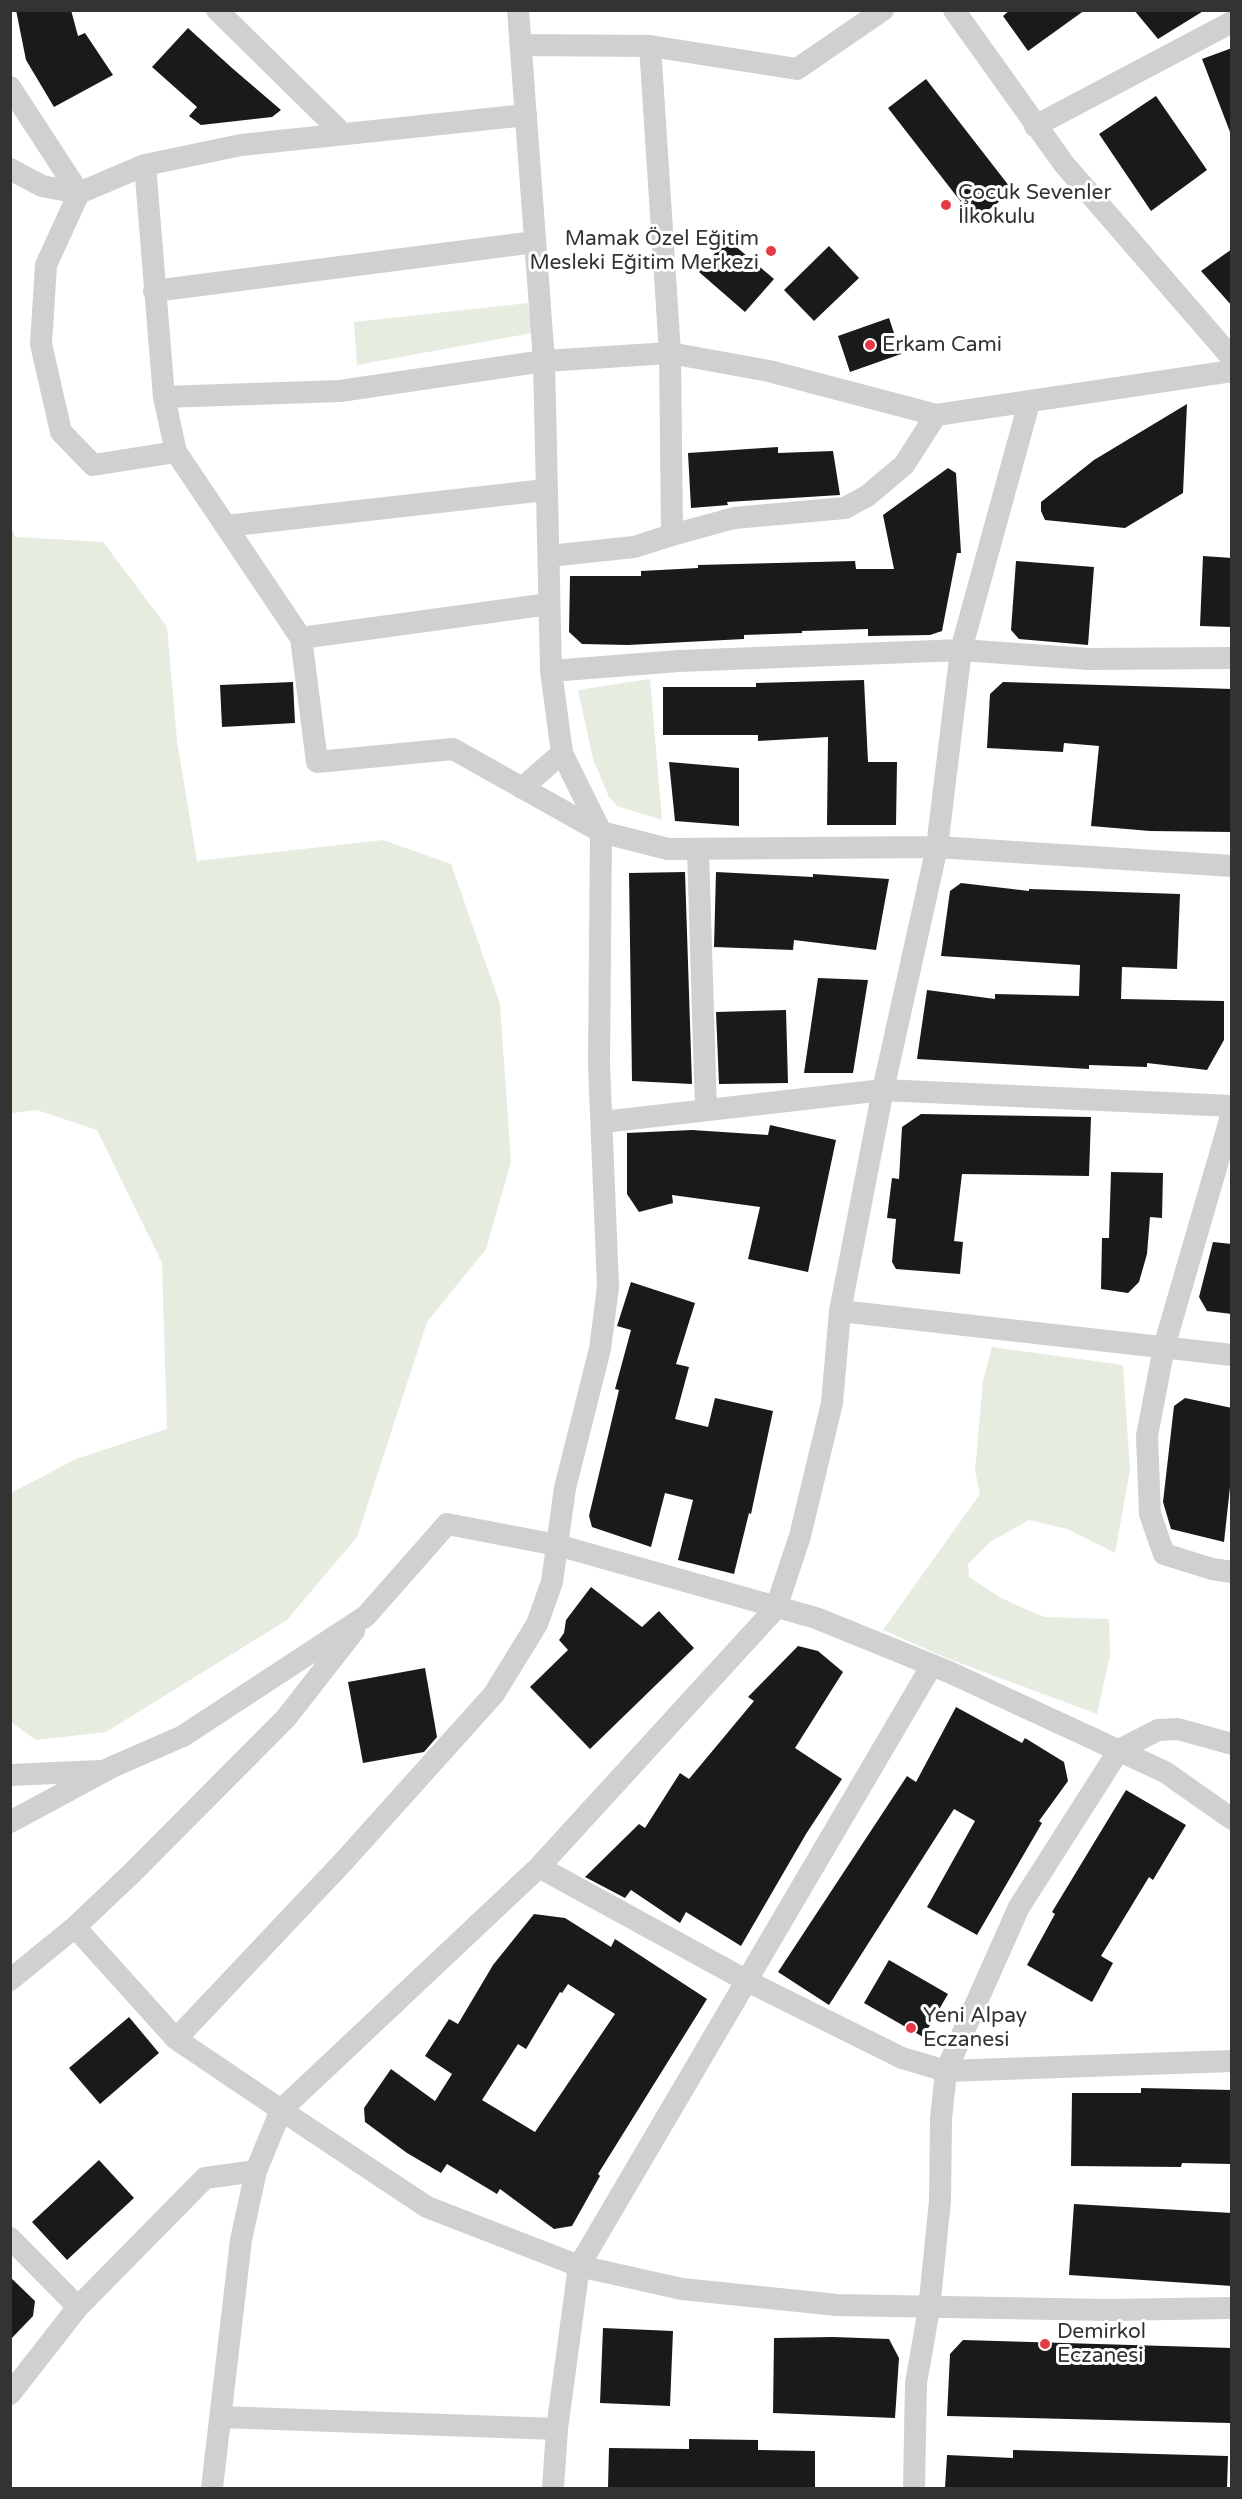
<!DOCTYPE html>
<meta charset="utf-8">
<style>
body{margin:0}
#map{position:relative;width:1242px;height:2499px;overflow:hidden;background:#fff;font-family:"Varela Round",sans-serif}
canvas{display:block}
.frame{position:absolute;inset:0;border:12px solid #333;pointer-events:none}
</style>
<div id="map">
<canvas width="1242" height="2499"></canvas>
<div class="frame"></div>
</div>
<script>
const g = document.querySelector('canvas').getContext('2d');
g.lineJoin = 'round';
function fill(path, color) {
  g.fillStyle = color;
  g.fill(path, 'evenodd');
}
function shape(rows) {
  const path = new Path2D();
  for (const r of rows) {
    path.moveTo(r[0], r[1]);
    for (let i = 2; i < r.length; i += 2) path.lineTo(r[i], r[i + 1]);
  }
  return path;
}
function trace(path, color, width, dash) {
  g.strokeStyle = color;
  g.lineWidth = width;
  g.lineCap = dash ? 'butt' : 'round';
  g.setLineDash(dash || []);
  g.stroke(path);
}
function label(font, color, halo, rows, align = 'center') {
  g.font = font + ' "Varela Round",sans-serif';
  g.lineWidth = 6;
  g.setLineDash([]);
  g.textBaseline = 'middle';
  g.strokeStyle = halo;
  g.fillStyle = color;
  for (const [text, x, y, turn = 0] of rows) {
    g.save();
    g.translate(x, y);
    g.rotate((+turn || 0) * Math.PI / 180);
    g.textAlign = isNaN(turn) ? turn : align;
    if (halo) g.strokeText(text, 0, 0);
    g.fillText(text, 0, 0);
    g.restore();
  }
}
fill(shape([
 [528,303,532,333,357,365,354,322],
 [11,528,16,537,103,542,167,627,177,741,197,861,383,840,451,864,500,1004,511,1162,486,1249,427,1322,357,1537,287,1620,106,1732,36,1740,11,1722,11,1493,76,1459,167,1429,162,1263,97,1130,37,1110,11,1113],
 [650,679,662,820,617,806,609,797,593,759,578,690],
 [992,1347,1123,1365,1130,1470,1115,1553,1067,1529,1029,1520,990,1542,968,1564,969,1577,1001,1598,1044,1617,1109,1619,1110,1656,1097,1714,949,1659,883,1630,980,1494,975,1471,983,1381]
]), '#e6ecdf');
fill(shape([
 [16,10,71,10,78,36,85,33,113,75,54,107,26,60],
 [1010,10,1085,10,1028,51,1003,16],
 [1134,10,1205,10,1158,39],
 [188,28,232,68,281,110,272,117,201,125,189,116,197,107,152,67],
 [1232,48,1232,132,1230,132,1202,59],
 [926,79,1013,191,975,220,888,108],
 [1156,96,1207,170,1151,211,1099,134],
 [727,239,774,279,745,312,699,272],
 [829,246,859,278,814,321,784,290],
 [1232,249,1232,306,1201,271],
 [889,318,901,354,850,372,838,336],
 [1187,404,1183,493,1125,528,1045,520,1041,511,1041,502,1094,460],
 [778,447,778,453,833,451,840,495,727,502,728,505,691,508,688,453],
 [948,468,956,473,961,553,957,553,942,631,930,635,868,636,868,629,802,631,802,633,744,635,744,639,628,645,582,644,569,632,570,576,641,576,641,571,698,568,698,565,855,561,856,569,894,569,883,515],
 [1203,556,1232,558,1232,627,1200,626],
 [1016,561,1094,567,1088,645,1019,639,1011,630],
 [864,680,868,762,897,762,896,825,827,825,828,737,758,741,758,735,663,735,663,687,756,687,756,683],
 [293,682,295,723,222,727,220,685],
 [1003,682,1232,689,1232,832,1150,831,1091,826,1099,746,1064,743,1063,752,987,748,990,694],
 [669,762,739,768,739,826,675,821],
 [685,872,692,1084,632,1081,629,873],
 [716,872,813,877,813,874,889,879,876,950,794,940,793,950,714,947],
 [961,883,1029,891,1029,889,1180,894,1177,969,1122,967,1121,999,1224,1001,1224,1040,1207,1070,1147,1063,1147,1067,1089,1065,1089,1069,917,1059,927,990,995,999,995,994,1079,996,1080,965,941,956,950,891],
 [818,978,868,980,853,1073,804,1073],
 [786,1010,788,1083,719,1084,716,1012],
 [921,1114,1091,1117,1089,1176,962,1174,954,1241,963,1242,960,1274,896,1269,892,1262,896,1219,887,1218,892,1178,899,1179,902,1127],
 [770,1125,836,1140,808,1272,748,1259,760,1207,672,1195,673,1203,639,1212,627,1194,627,1133,692,1130,768,1135],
 [1111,1172,1163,1173,1162,1218,1150,1217,1147,1254,1139,1282,1128,1293,1101,1289,1102,1238,1109,1238],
 [1213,1242,1232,1244,1232,1314,1207,1311,1199,1297],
 [631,1282,695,1303,676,1364,689,1367,675,1419,708,1427,715,1398,773,1411,751,1514,749,1513,734,1574,678,1560,693,1500,665,1493,651,1547,592,1527,589,1516,619,1390,615,1389,631,1330,617,1326],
 [1185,1398,1232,1408,1232,1469,1224,1542,1171,1529,1163,1502,1174,1406],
 [591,1587,642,1627,659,1611,694,1648,590,1749,530,1687,568,1650,559,1640,564,1633,566,1620],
 [798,1646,818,1651,843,1672,795,1748,842,1779,806,1834,741,1946,686,1912,680,1923,631,1890,625,1898,585,1877,639,1824,645,1828,680,1773,689,1779,754,1701,748,1697],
 [425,1668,437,1737,424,1752,363,1763,348,1682],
 [956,1707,1022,1743,1025,1738,1064,1762,1068,1781,1039,1821,1042,1823,977,1935,927,1907,975,1821,954,1809,829,2005,778,1972,907,1776,916,1782],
 [1126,1790,1186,1825,1153,1880,1149,1877,1101,1956,1113,1963,1092,2002,1027,1965,1055,1914,1052,1912],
 [534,1914,565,1918,611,1947,615,1939,707,1999,598,2174,600,2176,572,2226,554,2229,500,2189,497,2194,447,2164,441,2173,407,2153,365,2122,364,2108,391,2069,435,2101,452,2074,425,2056,449,2019,458,2024,493,1965],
 [568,1984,615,2014,535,2132,482,2100,518,2044,526,2049,560,1992,562,1993],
 [889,1960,948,1994,923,2037,864,2003],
 [129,2017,159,2053,100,2104,69,2068],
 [1141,2088,1232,2090,1232,2164,1182,2163,1181,2167,1071,2166,1072,2093,1141,2093],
 [99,2160,134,2198,67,2260,32,2222],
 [1074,2204,1232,2213,1232,2286,1069,2275],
 [10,2277,35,2301,33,2316,10,2340],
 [603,2328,673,2331,670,2406,600,2403],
 [833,2337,889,2339,899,2358,895,2418,773,2413,774,2338],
 [963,2340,1232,2348,1230,2423,947,2416,950,2354],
 [689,2439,758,2440,758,2450,815,2451,815,2488,608,2488,609,2448,689,2449],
 [1013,2450,1228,2456,1227,2488,945,2488,947,2455,1013,2458]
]), '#1a1a1a');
trace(shape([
 [217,10,343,134],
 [518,10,544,361,551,671,562,753,601,832,668,849,937,847,1232,866],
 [954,10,1064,164,1232,358],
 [521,45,650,46],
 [10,87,79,193],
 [1035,126,1232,22],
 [145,165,241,145,526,115],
 [10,169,42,186,79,193,145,165,164,397,176,452,301,638,317,762,453,749,601,832,599,1064,608,1287,600,1349,565,1488,552,1582,537,1624,494,1694,344,1861,176,2039],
 [79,193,46,265,41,344,61,432,93,465,176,452],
 [154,291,535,242],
 [164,397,340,391,544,361,670,353,769,371,936,415,1232,371],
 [226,526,545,490],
 [672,535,734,518,845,508,867,496,904,465,936,415],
 [549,556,634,547,672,535,670,353,650,46,797,69,883,10],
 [301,638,549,604],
 [551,671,679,661,961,650,1088,659,1232,658],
 [522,788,562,753],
 [698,850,706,1110],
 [1232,1113,1164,1347,1147,1436,1150,1514,1164,1554,1212,1569,1232,1572],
 [603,1122,883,1090,1232,1106],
 [840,1311,1232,1355],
 [10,1775,100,1771],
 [10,1822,112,1767,183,1736,366,1616,447,1524,557,1545,816,1618,949,1672,1165,1772,1232,1819],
 [539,1867,747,1981,902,2058,946,2071,1232,2061],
 [75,1927,176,2039,299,2122,427,2207,579,2266,682,2289,837,2305,1109,2310,1232,2308],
 [10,1980,75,1927,132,1873,286,1718,354,1631],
 [10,2238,78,2307],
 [10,2394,78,2307,205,2178,256,2171],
 [221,2417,557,2429],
 [212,2488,241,2240,256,2171,281,2110,539,1867,776,1608,800,1536,832,1403,840,1311,883,1090,937,847,961,650,1029,403],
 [553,2488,557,2429,579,2266,932,1665],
 [914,2488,916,2383,929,2309,940,2201,941,2119,946,2071,1019,1907,1119,1750,1158,1730,1178,1729,1232,1744]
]), '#d0d0d0', 22);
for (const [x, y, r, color] of [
 [946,205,6,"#e63946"],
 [771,251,6,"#e63946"],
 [870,345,6,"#e63946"],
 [911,2028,6,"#e63946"],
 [1045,2344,6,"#e63946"]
]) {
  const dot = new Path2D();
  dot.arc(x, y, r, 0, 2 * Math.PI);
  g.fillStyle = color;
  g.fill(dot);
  trace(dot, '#fff', 2);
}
label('21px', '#333', '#fff', [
 ["Çocuk Sevenler",958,193],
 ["İlkokulu",958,217],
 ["Mamak Özel Eğitim",759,239,"right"],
 ["Mesleki Eğitim Merkezi",759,263,"right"],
 ["Erkam Cami",882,345],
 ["Yeni Alpay",923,2016],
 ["Eczanesi",923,2040],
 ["Demirkol",1057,2332],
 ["Eczanesi",1057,2356]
], 'left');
</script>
